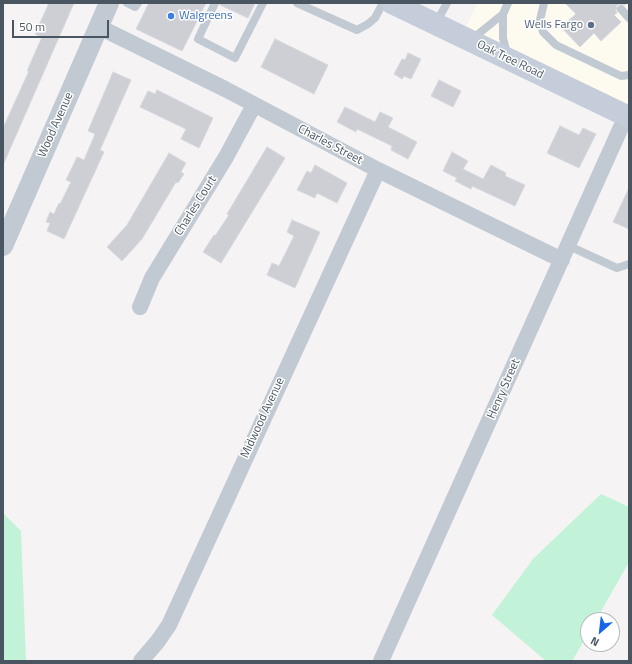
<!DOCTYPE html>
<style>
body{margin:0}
#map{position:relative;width:632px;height:664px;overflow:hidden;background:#f5f3f3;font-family:"Titillium Web",sans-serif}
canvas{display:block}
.frame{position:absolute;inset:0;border:4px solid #495561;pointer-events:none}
.north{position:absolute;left:580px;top:612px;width:40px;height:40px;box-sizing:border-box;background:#fff;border:1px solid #b6bbc0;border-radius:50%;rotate:208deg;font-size:11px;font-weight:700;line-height:16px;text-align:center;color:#495561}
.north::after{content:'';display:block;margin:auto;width:14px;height:18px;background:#1666ec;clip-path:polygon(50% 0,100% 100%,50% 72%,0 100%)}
.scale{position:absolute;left:12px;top:20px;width:97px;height:18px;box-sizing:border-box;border:2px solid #495561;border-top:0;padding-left:5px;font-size:12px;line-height:14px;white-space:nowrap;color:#495561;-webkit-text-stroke:3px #fff;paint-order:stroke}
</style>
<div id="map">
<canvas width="632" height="664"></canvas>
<div class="frame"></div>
<div class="north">N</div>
<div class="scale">50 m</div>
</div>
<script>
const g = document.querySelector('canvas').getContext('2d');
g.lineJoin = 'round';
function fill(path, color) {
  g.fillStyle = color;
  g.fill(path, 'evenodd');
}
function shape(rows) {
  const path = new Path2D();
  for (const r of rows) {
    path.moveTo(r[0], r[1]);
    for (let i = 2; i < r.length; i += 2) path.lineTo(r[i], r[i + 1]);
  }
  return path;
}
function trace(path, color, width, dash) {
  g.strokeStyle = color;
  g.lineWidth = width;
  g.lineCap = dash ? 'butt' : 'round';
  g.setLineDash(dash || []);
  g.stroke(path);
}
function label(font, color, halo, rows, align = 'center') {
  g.font = font + ' "Titillium Web",sans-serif';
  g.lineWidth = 3;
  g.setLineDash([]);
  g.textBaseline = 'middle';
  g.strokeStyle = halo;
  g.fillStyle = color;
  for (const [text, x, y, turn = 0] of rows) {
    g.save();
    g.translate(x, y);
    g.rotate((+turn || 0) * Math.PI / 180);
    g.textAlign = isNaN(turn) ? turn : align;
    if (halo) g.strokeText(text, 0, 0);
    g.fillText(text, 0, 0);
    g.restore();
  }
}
fill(shape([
 [478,3,629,3,629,117,461,36]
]), '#fdfaef');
fill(shape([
 [601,494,629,507,629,562,596,620,588,620,588,634,572,661,546,661,492,615,533,559],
 [3,513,21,531,26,661,3,661]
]), '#c2f2d7');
const building = shape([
 [49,3,74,3,3,165,3,128,29,71,27,71,42,37,35,34,49,3],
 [149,3,206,3,182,51,136,29,149,3],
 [220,3,255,3,248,18,220,5,220,3],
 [565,3,627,3,625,5,620,4,617,5,616,10,617,13,614,15,621,22,601,41,594,33,580,47,561,27,576,14,565,3],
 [275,39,328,65,314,94,261,67,275,39],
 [408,53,421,59,411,79,404,76,402,79,394,74,402,59,405,60,408,53],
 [113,72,131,80,100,150,104,152,64,239,47,231,50,223,46,222,50,212,54,214,59,203,60,204,71,182,66,180,77,157,84,160,95,134,88,131,113,72],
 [439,80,461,91,453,107,431,96,439,80],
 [157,90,213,118,199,148,181,139,186,129,140,107,148,91,155,94,157,90],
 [345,107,375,122,380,112,393,118,388,127,417,142,408,159,391,150,392,146,357,129,356,132,337,122,345,107],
 [560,126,579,135,583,128,596,134,579,168,547,153,560,126],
 [267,147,285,158,221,263,203,252,214,235,215,236,229,215,227,214,267,147],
 [452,152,468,161,463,169,483,179,491,165,506,173,505,176,525,185,515,206,472,186,471,189,455,181,457,178,443,171,452,152],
 [169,153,186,163,181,172,184,174,178,183,176,182,142,239,122,261,107,247,127,225,169,153],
 [315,165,347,183,337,203,317,193,315,198,297,190,307,171,311,173,315,165],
 [629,188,629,229,613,222,629,188],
 [292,220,320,232,295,288,267,275,272,263,279,266,294,236,287,232,292,220]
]);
fill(building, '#cdcfd5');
trace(building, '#d7d8de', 1);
trace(shape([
 [127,3,135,7,138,3],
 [215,3,198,39,235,58,263,3],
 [297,3,357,30,368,24,375,18,383,3],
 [544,3,540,20,543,32,556,45,621,76,629,75],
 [621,9,629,18],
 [503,14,503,38,507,54],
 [436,23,447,3],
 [472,39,503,14,508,3],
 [569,246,617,268,629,264]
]), '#c1c9d2', 8);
trace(shape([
 [99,27,225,89,378,170,562,260],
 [140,307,152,278,226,157,254,105],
 [141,661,158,641,169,625,378,170],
 [381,661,626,116]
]), '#c1c9d2', 16);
trace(shape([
 [3,246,109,3]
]), '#c1c9d2', 20);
trace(shape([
 [392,3,629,117]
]), '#c4cdd9', 22);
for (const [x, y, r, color] of [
 [171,16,4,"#3f7fe0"],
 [591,25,4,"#5c6f8a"]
]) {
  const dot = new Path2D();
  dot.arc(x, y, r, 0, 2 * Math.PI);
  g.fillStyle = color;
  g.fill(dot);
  trace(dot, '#fff', 1.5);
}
label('12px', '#366cbe', '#fff', [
 ["Walgreens",179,16]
], 'left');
label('12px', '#4e5e75', '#fff', [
 ["Wells Fargo",583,25]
], 'right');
label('12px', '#495561', '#fff', [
 ["Oak Tree Road",510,60,26],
 ["Wood Avenue",56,125,-66],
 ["Charles Street",330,145,28],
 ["Charles Court",196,206,-58],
 ["Henry Street",504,389,-66],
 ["Midwood Avenue",263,418,-65]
]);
</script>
